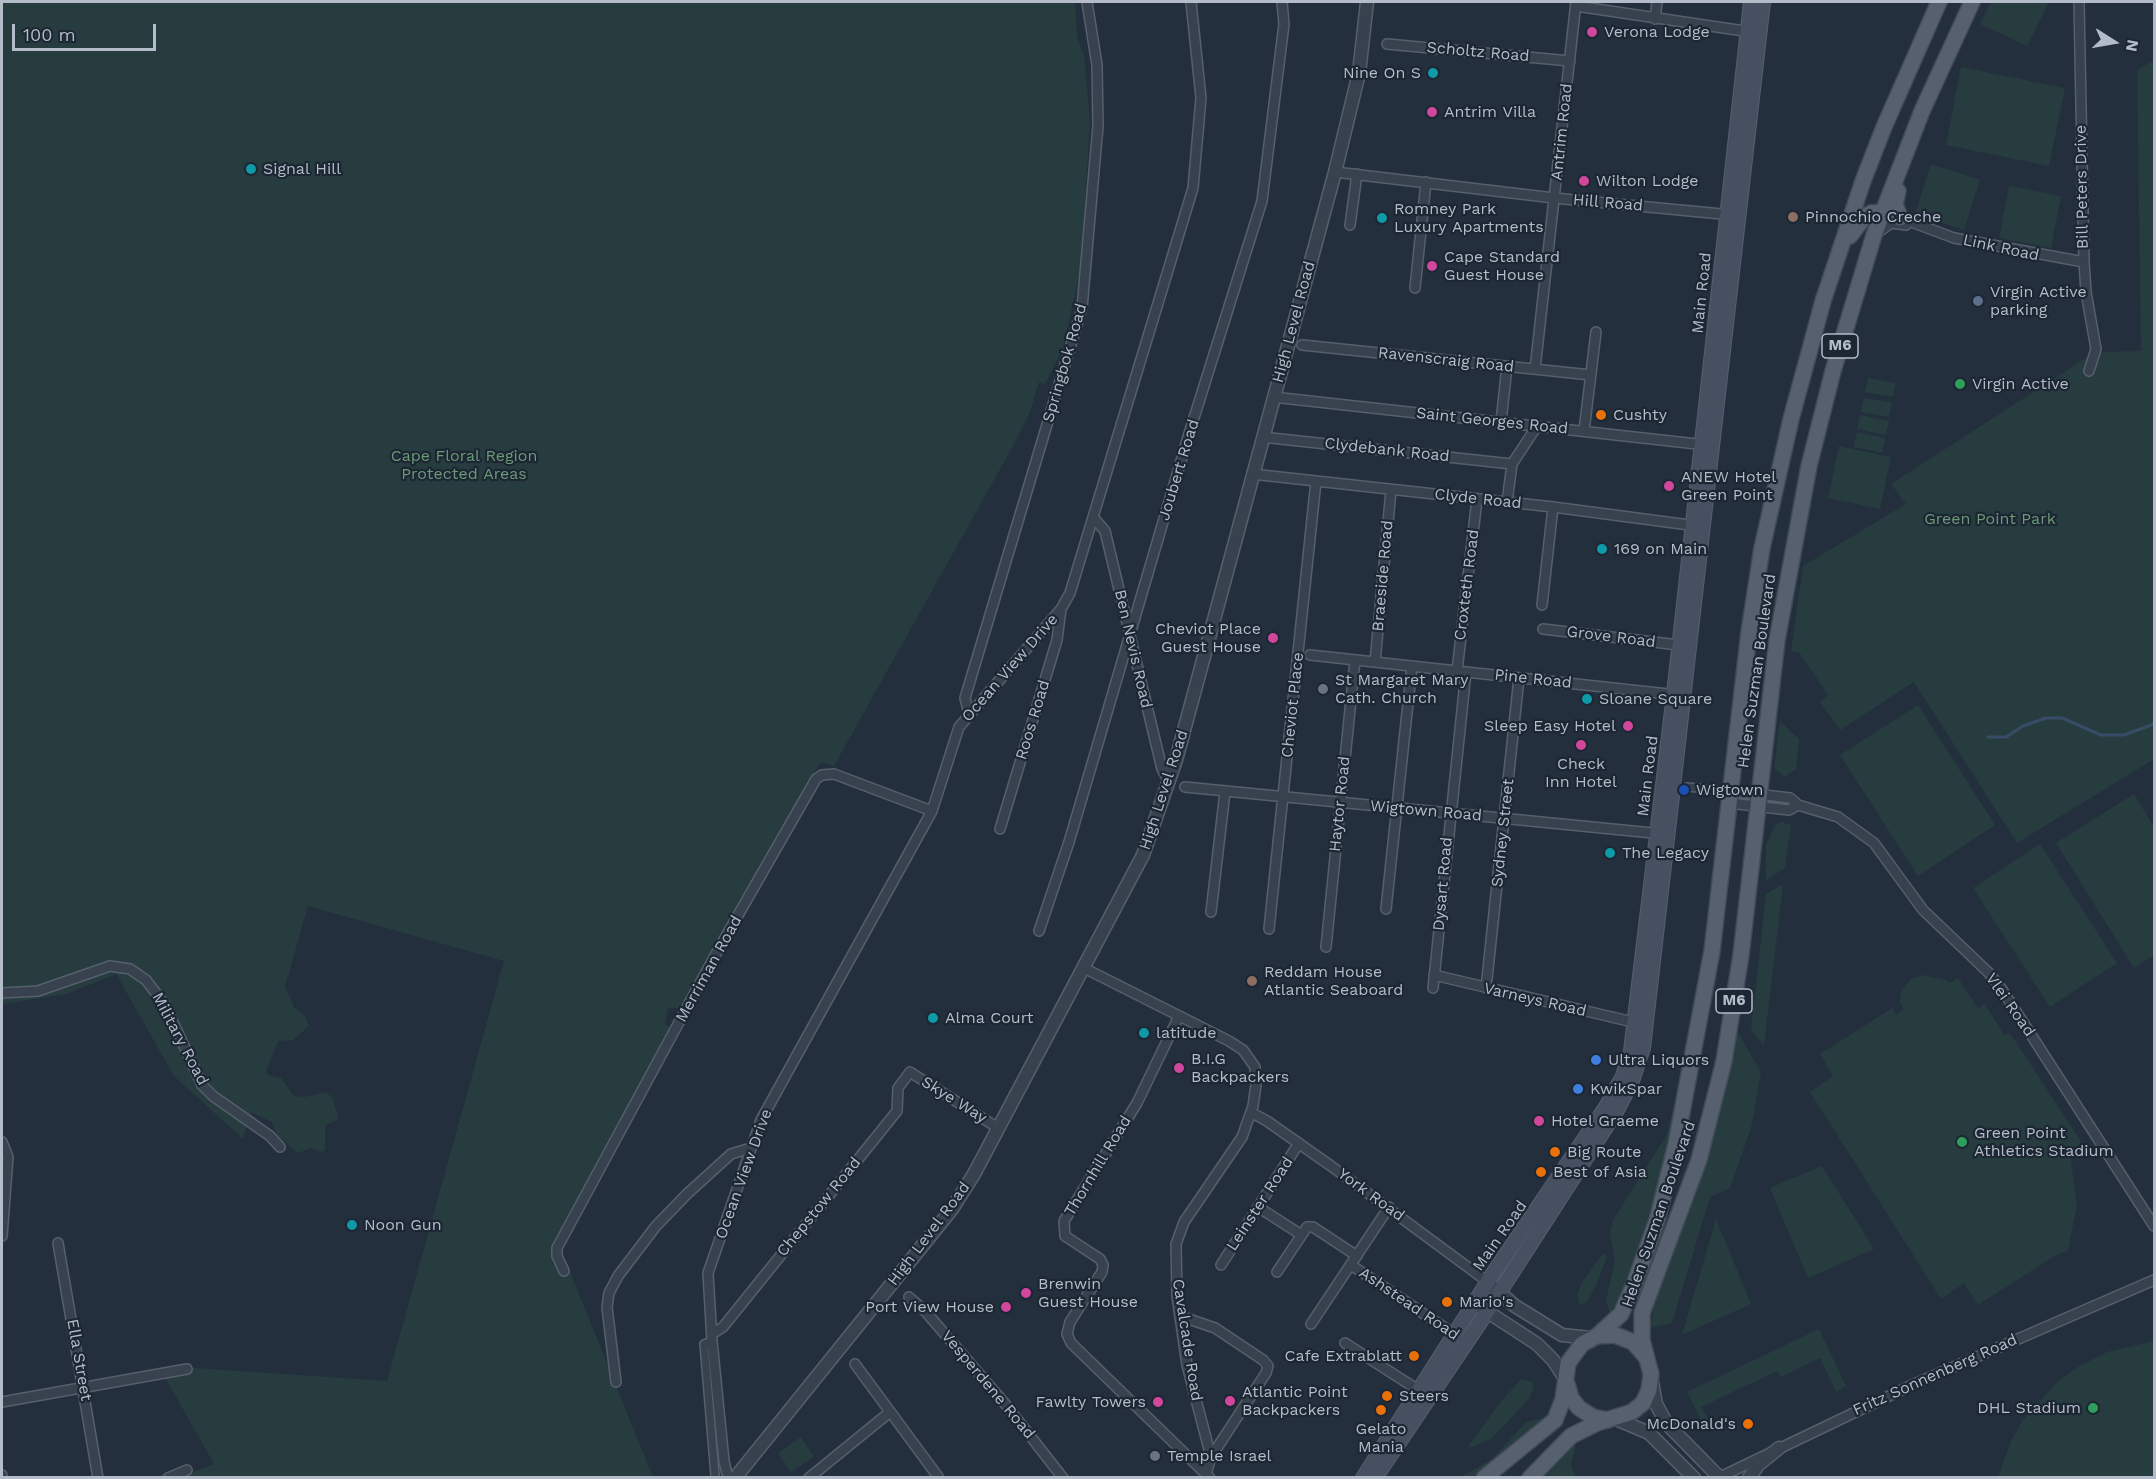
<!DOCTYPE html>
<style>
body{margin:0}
#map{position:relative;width:2156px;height:1479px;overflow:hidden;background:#242f3e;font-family:"Work Sans",sans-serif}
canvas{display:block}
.frame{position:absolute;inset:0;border:3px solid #b4bcc9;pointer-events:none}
.north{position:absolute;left:2084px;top:12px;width:60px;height:60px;-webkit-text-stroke:4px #1d2633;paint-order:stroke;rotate:101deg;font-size:16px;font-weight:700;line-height:24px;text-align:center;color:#b4bcc9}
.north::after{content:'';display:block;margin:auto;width:21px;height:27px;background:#b4bcc9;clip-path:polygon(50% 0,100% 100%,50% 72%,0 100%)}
.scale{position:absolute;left:12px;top:24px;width:144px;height:27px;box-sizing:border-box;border:3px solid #b4bcc9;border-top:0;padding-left:8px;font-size:18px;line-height:21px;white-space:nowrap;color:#b4bcc9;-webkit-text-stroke:4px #1d2633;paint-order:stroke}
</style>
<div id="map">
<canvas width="2156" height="1479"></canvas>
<div class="frame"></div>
<div class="north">N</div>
<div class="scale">100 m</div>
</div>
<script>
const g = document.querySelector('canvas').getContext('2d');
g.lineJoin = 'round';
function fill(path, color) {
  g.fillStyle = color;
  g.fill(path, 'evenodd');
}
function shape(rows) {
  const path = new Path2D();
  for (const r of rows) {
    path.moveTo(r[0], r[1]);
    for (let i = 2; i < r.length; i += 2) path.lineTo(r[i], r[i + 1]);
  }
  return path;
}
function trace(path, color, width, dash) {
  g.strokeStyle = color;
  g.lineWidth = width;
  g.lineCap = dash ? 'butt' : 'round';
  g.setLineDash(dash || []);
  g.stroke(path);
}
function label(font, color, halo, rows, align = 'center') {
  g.font = font + ' "Work Sans",sans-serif';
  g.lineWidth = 4.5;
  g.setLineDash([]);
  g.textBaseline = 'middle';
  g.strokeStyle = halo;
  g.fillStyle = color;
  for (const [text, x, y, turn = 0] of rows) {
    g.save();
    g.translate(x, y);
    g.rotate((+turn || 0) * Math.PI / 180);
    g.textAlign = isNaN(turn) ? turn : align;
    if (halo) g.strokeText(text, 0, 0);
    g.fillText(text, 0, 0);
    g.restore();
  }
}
fill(shape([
 [2,2,1075,2,1077,37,1084,55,1090,123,1081,267,1063,348,1045,384,1039,382,1030,412,1013,446,834,766,821,762,818,766,714,944,684,1008,668,1008,665,1023,671,1029,561,1231,555,1247,564,1257,653,1477,181,1477,214,1464,162,1372,181,1367,387,1381,504,961,308,906,285,987,294,1007,305,1016,309,1026,293,1040,278,1041,266,1072,268,1075,281,1078,294,1096,305,1097,326,1092,333,1098,338,1119,325,1126,325,1150,322,1152,310,1148,298,1153,277,1135,272,1122,251,1112,243,1139,174,1076,116,974,67,994,2,1004],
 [1991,2,2049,2,2027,46,1980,24],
 [2154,60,2154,759,2017,843,1914,682,1840,730,1820,702,1828,695,1799,652,1791,651,1803,566,1906,504,1891,484,2089,356,2097,361,2102,352,2141,351,2137,70],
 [1961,67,2065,88,2049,166,1946,145],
 [1931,164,1980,180,1964,230,1915,214],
 [2009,186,2061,196,2051,248,1999,238],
 [1868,378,1896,383,1893,397,1865,392],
 [1864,398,1892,403,1889,417,1861,412],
 [1860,415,1889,421,1886,435,1857,429],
 [1857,432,1885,438,1882,453,1854,447],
 [1839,446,1891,457,1880,509,1828,498],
 [1918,705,1995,825,1918,876,1840,755],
 [1780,721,1799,739,1796,769,1785,777,1774,768],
 [2134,794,2154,827,2154,955,2134,968,2056,843],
 [1781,822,1791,825,1785,868,1766,880,1766,845,1775,825],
 [2040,844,2117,963,2050,1007,1973,888],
 [1783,884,1764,1046,1751,1030,1766,894],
 [1922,975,1947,980,1949,983,1958,978,1978,1008,1985,1004,2004,1035,2008,1033,2012,1036,2084,1146,2070,1155,2077,1205,2068,1251,2056,1255,1978,1305,1964,1283,1941,1299,1810,1092,1833,1076,1820,1054,1892,1008,1896,1015,1904,1010,1900,1003,1901,991,1911,979],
 [1736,1029,1761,1072,1751,1128,1730,1188,1710,1197,1672,1323,1650,1328,1657,1289,1696,1191,1717,1126,1732,1060],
 [1679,1087,1680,1097,1672,1137,1640,1244,1623,1292,1610,1314,1606,1301,1615,1260,1610,1233,1613,1220,1666,1136],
 [1822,1166,1874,1249,1808,1278,1770,1188],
 [1716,1219,1751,1304,1682,1335],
 [1603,1253,1607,1257,1595,1288,1586,1303,1579,1305,1577,1295,1581,1284],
 [1819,1329,1846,1386,1836,1392,1820,1358,1781,1377,1777,1371,1701,1407,1714,1427,1706,1431,1687,1392],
 [2154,1341,2154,1477,1998,1477,2011,1441,2023,1420,2058,1381,2078,1367,2107,1352],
 [1521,1379,1533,1382,1533,1390,1529,1399,1491,1439,1469,1448,1469,1445,1499,1404],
 [1553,1407,1543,1421,1472,1477,1459,1478,1492,1459,1526,1422,1543,1418],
 [801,1437,814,1457,791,1472,778,1453],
 [1576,1444,1571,1466,1576,1477,1543,1478,1562,1453]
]), '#263c3f');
trace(shape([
 [1988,737,2006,737,2023,726,2046,718,2062,718,2101,735,2124,735,2154,724]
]), '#394c67', 3);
const pedestrian = shape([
 [1687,787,1719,790],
 [712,1341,704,1344,715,1475]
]);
const minor = shape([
 [2079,2,2084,262,2086,292,2096,349,2089,371],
 [1576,6,1751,32],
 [1655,19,1657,2],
 [1387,44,1570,61],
 [1335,172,1554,198,1732,215],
 [1898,217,1954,238,2084,262],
 [1350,225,1357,174],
 [1876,234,1891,223,1906,225],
 [1415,288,1426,182],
 [1302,345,1591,375],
 [1535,369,1576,2],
 [1273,397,1706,445],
 [1501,422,1507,366],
 [1584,431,1596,332],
 [1262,437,1512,464],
 [1252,474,1553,507,1697,526],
 [1507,502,1512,464,1537,426],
 [1093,517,1105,531,1162,769,1169,782],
 [1542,605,1553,507],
 [1543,629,1679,645],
 [1310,655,1677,695],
 [1375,662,1391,490],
 [1457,671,1477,499],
 [969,714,965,698,1082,308,1098,126,1097,65,1087,2],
 [1185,787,1663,834],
 [1731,791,1790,798,1798,805,1838,817,1874,843,1923,910,1989,973,2001,988,2154,1226],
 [1730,803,1789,810,1798,805],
 [1000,829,1057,640,1061,609],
 [1386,909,1412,666],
 [1211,912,1225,792],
 [1269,929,1316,481],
 [1039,931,1069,842,1188,437,1262,201,1284,24,1282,2],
 [1326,947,1355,660],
 [1082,967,1229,1041,1243,1050,1255,1067,1256,1085,1253,1106,1242,1137,1184,1222,1176,1244,1177,1296,1187,1365,1211,1457,1206,1474],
 [1434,975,1637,1023],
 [1433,988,1466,672],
 [1486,988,1519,678],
 [2,993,38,991,110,966,130,969,146,980,165,1005,202,1085,213,1096,270,1136,280,1147],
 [1179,1016,1137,1103,1064,1221,1065,1236,1100,1259,1103,1265,1102,1272,1070,1322,1067,1334,1071,1343,1210,1478],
 [1252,1113,1267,1121,1331,1166,1488,1282],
 [2,1142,8,1157,2,1236],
 [1258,1207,1300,1234],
 [58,1243,98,1478],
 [1221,1265,1299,1143],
 [1351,1265,1457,1336],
 [564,1271,557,1256,557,1248,718,950,816,779,822,775,834,774,932,811],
 [1277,1272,1307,1227,1313,1227,1357,1256],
 [909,1297,925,1311,1006,1405,1063,1478],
 [1180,1316,1215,1328,1263,1360,1268,1366,1266,1373,1211,1457],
 [1311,1324,1389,1207],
 [712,1334,723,1327,897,1111,898,1088,910,1072,998,1128],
 [1345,1343,1423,1393],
 [855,1364,939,1478],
 [616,1382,607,1307,609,1293,618,1276,656,1226,687,1194,731,1154,751,1148],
 [2,1402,187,1369],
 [2,1475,2,1478],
 [168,1478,187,1470],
 [728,1478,724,1461,712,1341,708,1273,761,1120,932,811,959,727,1061,609,1070,593,1193,188,1201,98,1191,2],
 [809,1478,890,1412],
 [1718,1478,1912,1385,2154,1280]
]);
const tertiary = shape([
 [1493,1287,1515,1306,1562,1335,1591,1338],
 [1474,1303,1537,1344,1553,1360,1566,1380],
 [1652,1382,1656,1404,1667,1424,1720,1478],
 [1616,1419,1649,1433,1694,1478],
 [735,1478,952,1209,974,1174,1143,855,1176,760,1335,172,1359,73,1367,2],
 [1749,1478,1758,1465,1779,1448]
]);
const secondary = shape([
 [1363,1478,1494,1272,1606,1107,1623,1076,1631,1051,1674,694,1751,2],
 [1375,1478,1479,1324,1617,1110,1632,1081,1643,1048,1763,2]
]);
const primary = shape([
 [1898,191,1895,204,1900,218],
 [1850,236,1864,217,1871,213,1883,212],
 [1597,1336,1621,1314,1635,1282,1657,1220,1676,1144,1712,951,1749,632,1762,548,1791,419,1823,301,1863,181,1884,127,1939,2],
 [1567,1384,1571,1398,1579,1408,1593,1417,1608,1420],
 [1484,1478,1555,1420,1563,1399,1568,1363,1582,1344,1597,1336,1615,1335,1633,1342,1645,1356],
 [1530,1478,1571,1436,1597,1423,1632,1412,1643,1403,1649,1390,1651,1374,1642,1340,1642,1313,1699,1160,1724,1061,1741,955,1777,640,1809,466,1833,371,1874,235,1922,111,1972,2]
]);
trace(pedestrian, '#565f6c', 10);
trace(minor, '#565f6c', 12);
trace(tertiary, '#565f6c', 15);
trace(secondary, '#565f6c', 16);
trace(primary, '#414a57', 18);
trace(pedestrian, '#38414e', 7);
trace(minor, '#38414e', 9);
trace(tertiary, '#38414e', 12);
trace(secondary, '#465061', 14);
trace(primary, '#56606e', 15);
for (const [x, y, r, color] of [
 [1592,32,6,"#d1479c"],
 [1433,73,6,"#0f9aa8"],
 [1432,112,6,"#d1479c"],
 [251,169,6,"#0f9aa8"],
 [1584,181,6,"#d1479c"],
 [1793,217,6,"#8d6e63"],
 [1382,218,6,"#0f9aa8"],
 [1432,266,6,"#d1479c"],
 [1978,301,6,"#5c6f8a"],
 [1960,384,6,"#2e9e5b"],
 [1601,415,6,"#e8710a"],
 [1669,486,6,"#d1479c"],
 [1602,549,6,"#0f9aa8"],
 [1273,638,6,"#d1479c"],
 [1323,689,6,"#6b7280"],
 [1587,699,6,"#0f9aa8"],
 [1628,726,6,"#d1479c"],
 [1581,745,6,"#d1479c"],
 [1684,790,6,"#1a4fb4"],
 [1610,853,6,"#0f9aa8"],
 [1252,981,6,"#8d6e63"],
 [933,1018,6,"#0f9aa8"],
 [1144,1033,6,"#0f9aa8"],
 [1596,1060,6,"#3f7fe0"],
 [1179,1068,6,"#d1479c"],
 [1578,1089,6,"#3f7fe0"],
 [1539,1121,6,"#d1479c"],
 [1962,1142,6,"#2e9e5b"],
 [1555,1152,6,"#e8710a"],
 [1541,1172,6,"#e8710a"],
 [352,1225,6,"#0f9aa8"],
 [1026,1293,6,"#d1479c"],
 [1447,1302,6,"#e8710a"],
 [1006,1307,6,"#d1479c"],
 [1414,1356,6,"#e8710a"],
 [1387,1396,6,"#e8710a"],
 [1230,1401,6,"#d1479c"],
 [1158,1402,6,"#d1479c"],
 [2093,1408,6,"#2e9e5b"],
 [1381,1410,6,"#e8710a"],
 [1748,1424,6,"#e8710a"],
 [1155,1456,6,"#6b7280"]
]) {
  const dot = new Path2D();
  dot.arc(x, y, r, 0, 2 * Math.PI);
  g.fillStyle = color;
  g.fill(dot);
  trace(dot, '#1d2633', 2);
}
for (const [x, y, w] of [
 [1840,346,36],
 [1734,1001,36]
]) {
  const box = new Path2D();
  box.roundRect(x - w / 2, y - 12, w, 24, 4.5);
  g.fillStyle = '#1d2633';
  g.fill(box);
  trace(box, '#b4bcc9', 1.5);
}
label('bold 15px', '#b4bcc9', null, [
 ["M6",1840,346],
 ["M6",1734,1001]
]);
label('16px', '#b4bcc9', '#1d2633', [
 ["Verona Lodge",1604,32],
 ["Nine On S",1421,73,"right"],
 ["Antrim Villa",1444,112],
 ["Signal Hill",263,169],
 ["Wilton Lodge",1596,181],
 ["Romney Park",1394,209],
 ["Luxury Apartments",1394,227],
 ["Pinnochio Creche",1805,217],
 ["Cape Standard",1444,257],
 ["Guest House",1444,275],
 ["Virgin Active",1990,292],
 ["parking",1990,310],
 ["Virgin Active",1972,384],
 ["Cushty",1613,415],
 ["ANEW Hotel",1681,477],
 ["Green Point",1681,495],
 ["169 on Main",1614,549],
 ["Cheviot Place",1261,629,"right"],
 ["Guest House",1261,647,"right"],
 ["St Margaret Mary",1335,680],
 ["Cath. Church",1335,698],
 ["Sloane Square",1599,699],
 ["Sleep Easy Hotel",1616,726,"right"],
 ["Check",1581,764,"center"],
 ["Inn Hotel",1581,782,"center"],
 ["Wigtown",1696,790],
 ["The Legacy",1622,853],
 ["Reddam House",1264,972],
 ["Atlantic Seaboard",1264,990],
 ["Alma Court",945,1018],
 ["latitude",1156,1033],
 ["B.I.G",1191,1059],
 ["Backpackers",1191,1077],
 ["Ultra Liquors",1608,1060],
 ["KwikSpar",1590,1089],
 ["Hotel Graeme",1551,1121],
 ["Green Point",1974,1133],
 ["Athletics Stadium",1974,1151],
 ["Big Route",1567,1152],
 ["Best of Asia",1553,1172],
 ["Noon Gun",364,1225],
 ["Brenwin",1038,1284],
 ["Guest House",1038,1302],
 ["Mario's",1459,1302],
 ["Port View House",994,1307,"right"],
 ["Cafe Extrablatt",1402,1356,"right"],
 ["Atlantic Point",1242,1392],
 ["Backpackers",1242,1410],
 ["Steers",1399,1396],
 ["Fawlty Towers",1146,1402,"right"],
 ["DHL Stadium",2081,1408,"right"],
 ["McDonald's",1736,1424,"right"],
 ["Gelato",1381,1429,"center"],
 ["Mania",1381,1447,"center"],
 ["Temple Israel",1167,1456]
], 'left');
label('16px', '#b4bcc9', '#1d2633', [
 ["Scholtz Road",1478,52,5],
 ["Antrim Road",1562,132,-84],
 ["Bill Peters Drive",2082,187,-91],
 ["Hill Road",1608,203,5],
 ["Link Road",2001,248,12],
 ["Main Road",1702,293,-84],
 ["High Level Road",1294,322,-75],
 ["Ravenscraig Road",1446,360,6],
 ["Springbok Road",1065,363,-74],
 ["Saint Georges Road",1492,421,6],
 ["Clydebank Road",1387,450,6],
 ["Joubert Road",1179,470,-73],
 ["Clyde Road",1478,499,6],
 ["Braeside Road",1383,576,-85],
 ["Croxteth Road",1467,585,-83],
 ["Grove Road",1611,637,7],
 ["Ben Nevis Road",1133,649,77],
 ["Ocean View Drive",1010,668,-49],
 ["Helen Suzman Boulevard",1757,671,-82],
 ["Pine Road",1533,679,6],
 ["Cheviot Place",1293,705,-84],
 ["Roos Road",1033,720,-73],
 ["Main Road",1648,776,-83],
 ["High Level Road",1164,790,-72],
 ["Haytor Road",1340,804,-84],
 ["Wigtown Road",1426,811,5],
 ["Sydney Street",1503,833,-84],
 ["Dysart Road",1443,884,-85],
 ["Merriman Road",709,969,-61],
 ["Varneys Road",1535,1000,13],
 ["Vlei Road",2010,1005,55],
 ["Military Road",180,1039,62],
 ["Skye Way",954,1100,32],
 ["Thornhill Road",1098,1166,-59],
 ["Ocean View Drive",744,1174,-70],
 ["York Road",1371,1195,36],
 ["Leinster Road",1260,1204,-57],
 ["Chepstow Road",819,1207,-51],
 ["Helen Suzman Boulevard",1659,1214,-71],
 ["High Level Road",929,1234,-53],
 ["Main Road",1500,1236,-55],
 ["Ashstead Road",1409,1304,34],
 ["Cavalcade Road",1187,1340,81],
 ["Ella Street",79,1360,80],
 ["Fritz Sonnenberg Road",1935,1375,-24],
 ["Vesperdene Road",988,1385,50]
]);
label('16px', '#6b9a76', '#1d2633', [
 ["Cape Floral Region",464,456],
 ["Protected Areas",464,474],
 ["Green Point Park",1990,519]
]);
</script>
